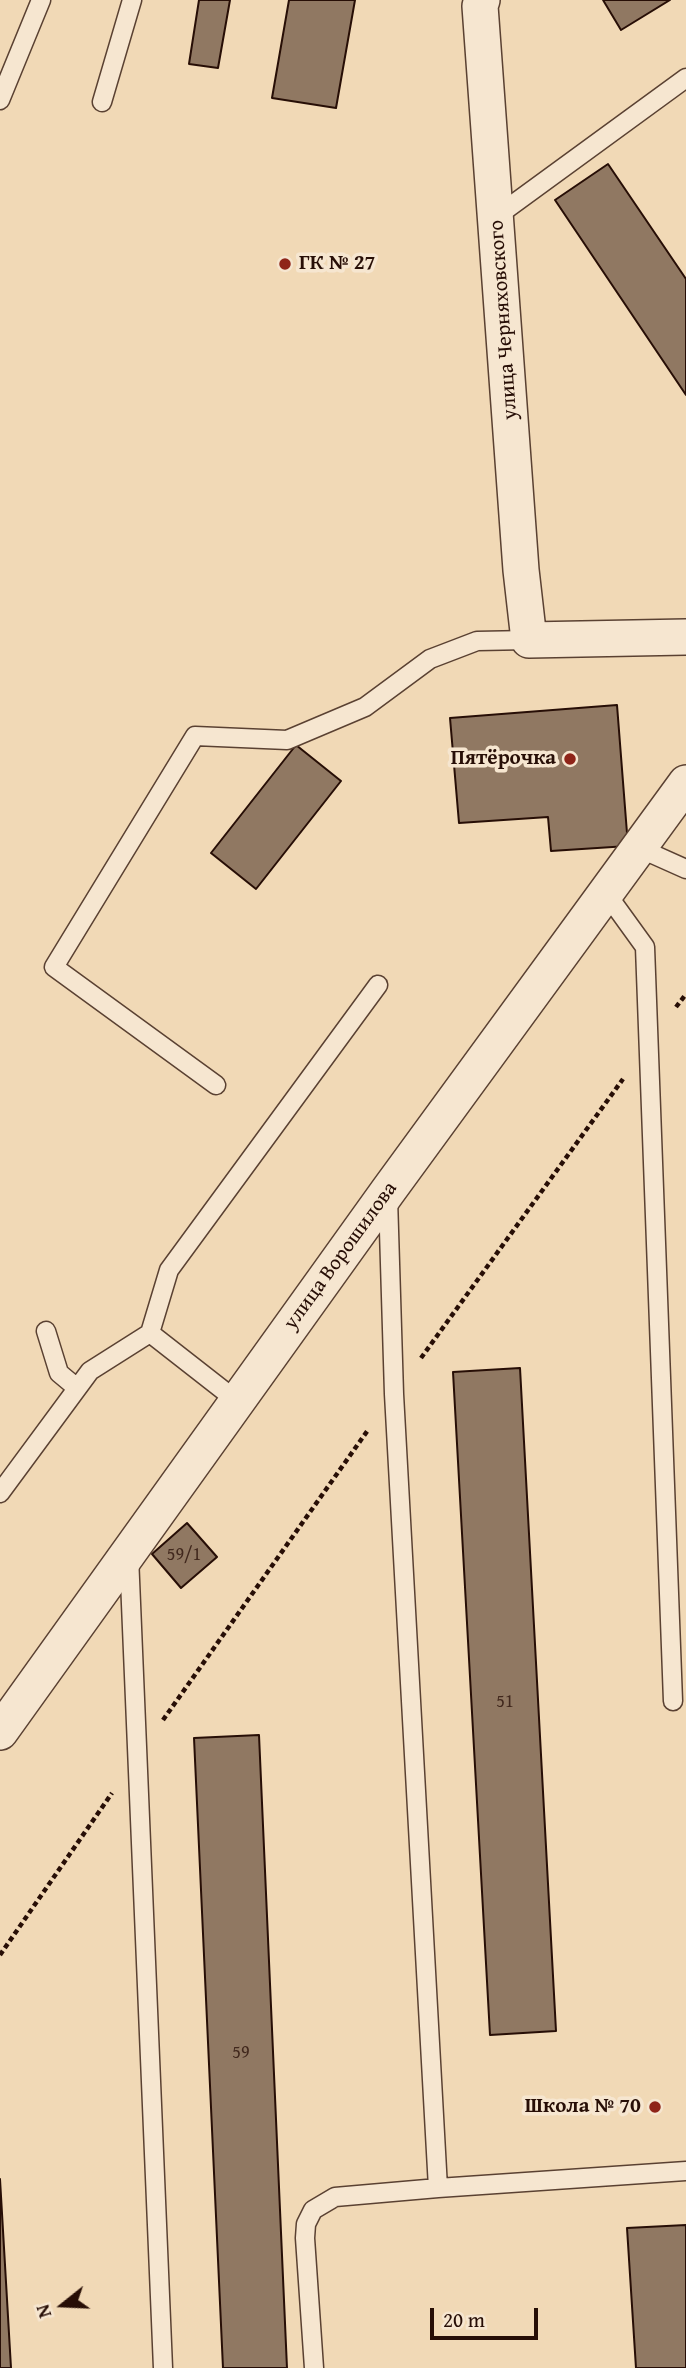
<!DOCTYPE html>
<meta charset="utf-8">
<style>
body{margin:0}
#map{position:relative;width:686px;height:2368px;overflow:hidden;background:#f1d9b6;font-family:"Gentium Book Plus",serif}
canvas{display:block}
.north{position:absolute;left:28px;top:2270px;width:70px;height:70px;-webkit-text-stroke:5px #f6e6d0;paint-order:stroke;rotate:252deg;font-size:19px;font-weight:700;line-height:28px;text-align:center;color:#270e06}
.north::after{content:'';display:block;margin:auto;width:24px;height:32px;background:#270e06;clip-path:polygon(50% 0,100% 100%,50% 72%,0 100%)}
.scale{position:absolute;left:430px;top:2308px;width:108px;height:32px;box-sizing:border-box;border:4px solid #270e06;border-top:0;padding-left:9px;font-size:21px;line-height:24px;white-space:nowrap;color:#270e06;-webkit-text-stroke:5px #f6e6d0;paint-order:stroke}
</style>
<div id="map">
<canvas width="686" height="2368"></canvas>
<div class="north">N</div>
<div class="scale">20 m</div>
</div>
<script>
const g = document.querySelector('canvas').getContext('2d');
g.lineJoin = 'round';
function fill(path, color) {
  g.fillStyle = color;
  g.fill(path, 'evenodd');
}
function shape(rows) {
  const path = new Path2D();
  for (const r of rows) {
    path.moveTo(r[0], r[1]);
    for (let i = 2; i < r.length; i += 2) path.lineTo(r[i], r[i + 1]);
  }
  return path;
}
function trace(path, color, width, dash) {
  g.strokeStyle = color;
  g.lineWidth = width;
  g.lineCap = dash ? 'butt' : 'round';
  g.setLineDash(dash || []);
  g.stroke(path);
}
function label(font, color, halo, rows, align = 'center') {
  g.font = font + ' "Gentium Book Plus",serif';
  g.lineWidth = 7;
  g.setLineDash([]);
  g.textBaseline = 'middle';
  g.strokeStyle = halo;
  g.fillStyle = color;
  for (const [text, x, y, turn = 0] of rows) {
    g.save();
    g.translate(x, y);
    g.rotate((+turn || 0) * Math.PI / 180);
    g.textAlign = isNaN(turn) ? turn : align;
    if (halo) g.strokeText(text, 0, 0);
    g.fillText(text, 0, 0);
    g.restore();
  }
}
const building = shape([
 [199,0,230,0,218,68,189,64,199,0],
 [289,0,355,0,336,108,272,98,289,0],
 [603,0,670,0,621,30,603,0],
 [608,164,686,279,686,395,555,200,608,164],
 [617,705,628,846,551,851,548,817,459,823,450,718,617,705],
 [296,745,341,781,256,889,211,853,296,745],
 [520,1368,556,2031,490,2035,453,1372,520,1368],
 [187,1523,217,1557,181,1588,152,1554,187,1523],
 [259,1735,287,2368,223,2368,194,1738,259,1735],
 [0,2179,11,2368,0,2368,0,2179],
 [686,2225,686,2368,636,2368,627,2228,686,2225]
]);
fill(building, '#907862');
trace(building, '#270e06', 2);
const service = shape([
 [0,100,41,0],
 [102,102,132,0],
 [497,216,686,78],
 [639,848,686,869],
 [606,893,645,947,673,1701],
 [216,1085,54,967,195,736,287,740,365,707,430,659,477,641,529,640],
 [388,1198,394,1394,438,2188,686,2171],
 [46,1331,59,1373,77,1388],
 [237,1401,150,1333,169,1270,378,985],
 [0,1493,90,1371,150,1333],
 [129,1556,163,2368],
 [314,2368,305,2238,306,2224,313,2210,335,2197,438,2188]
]);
const minor = shape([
 [482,0,480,6,521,570,529,640,686,637],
 [0,1732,388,1191,686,783]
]);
trace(service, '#5a4132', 21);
trace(minor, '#5a4132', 38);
trace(shape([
 [676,1007,686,994],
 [421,1358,623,1079],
 [163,1720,368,1430],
 [0,1955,112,1793]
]), '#270e06', 4.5, [5, 3.5]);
trace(service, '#f6e6d0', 18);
trace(minor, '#f6e6d0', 35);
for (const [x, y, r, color] of [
 [285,264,7,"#8f2418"],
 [570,759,7,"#8f2418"],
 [655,2107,7,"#8f2418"]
]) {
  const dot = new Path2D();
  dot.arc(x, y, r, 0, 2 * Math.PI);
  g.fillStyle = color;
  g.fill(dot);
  trace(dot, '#f6e6d0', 2.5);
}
label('18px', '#41281d', null, [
 ["59/1",184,1555],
 ["51",505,1702],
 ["59",241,2053]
]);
label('bold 21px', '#270e06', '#f6e6d0', [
 ["ГК № 27",299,264,"left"],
 ["Пятёрочка",556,759],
 ["Школа № 70",641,2107]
], 'right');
label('21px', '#270e06', '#f6e6d0', [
 ["улица Черняховского",504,320,-94],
 ["улица Ворошилова",341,1256,-54]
]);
</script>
